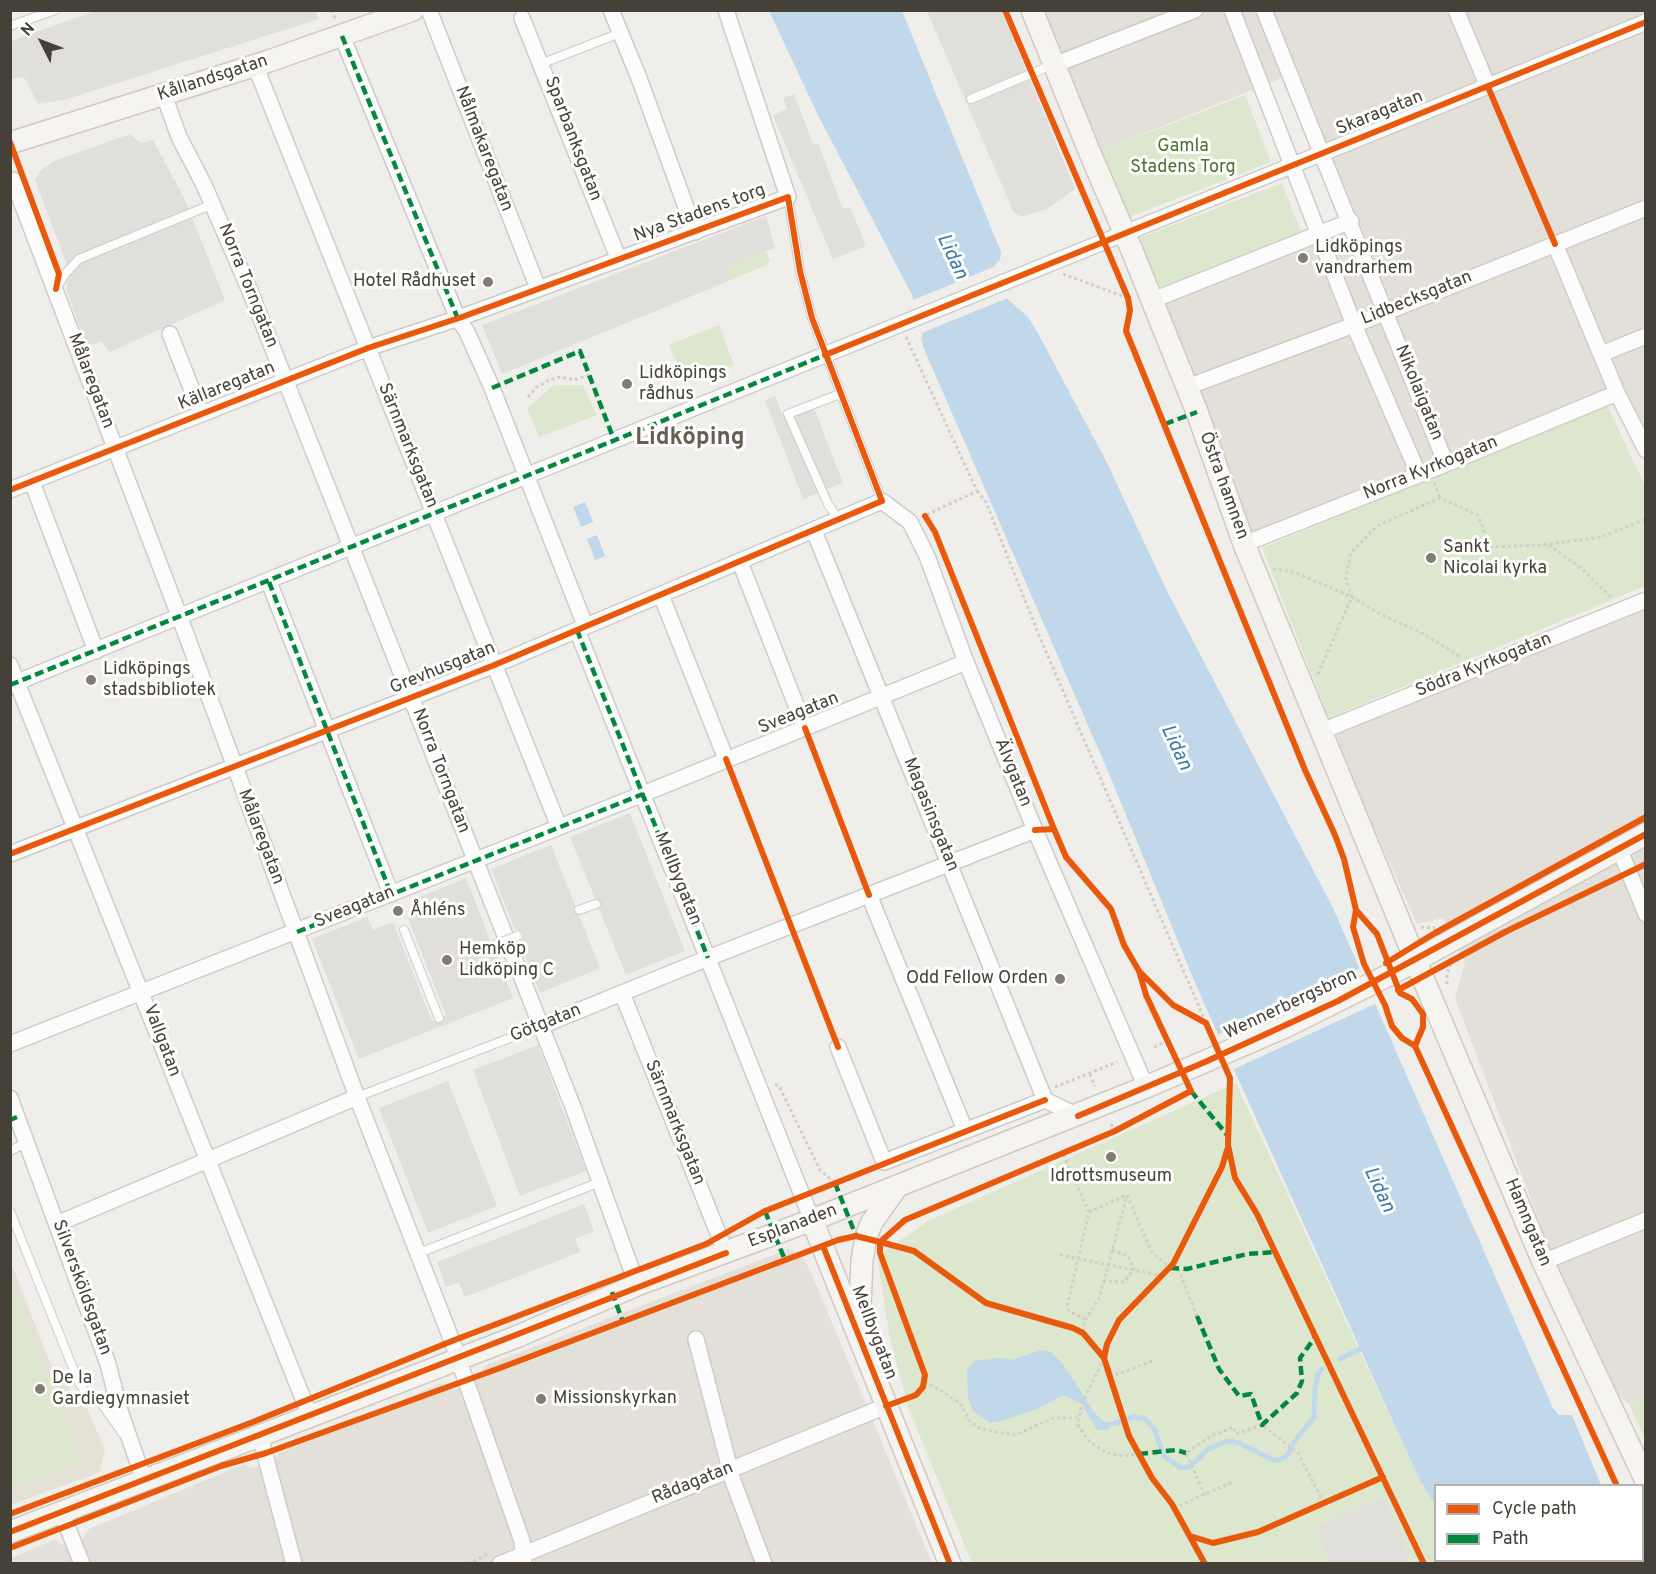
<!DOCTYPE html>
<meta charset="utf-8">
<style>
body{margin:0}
#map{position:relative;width:1656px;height:1574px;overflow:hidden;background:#f0eeea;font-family:Overpass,sans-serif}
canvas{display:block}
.frame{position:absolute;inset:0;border:12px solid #454038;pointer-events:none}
.legend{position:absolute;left:1434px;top:1484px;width:210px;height:78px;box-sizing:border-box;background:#fff;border:2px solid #b5b3af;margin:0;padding:8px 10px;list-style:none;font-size:18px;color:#454038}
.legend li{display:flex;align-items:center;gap:12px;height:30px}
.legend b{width:30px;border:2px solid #b5b3af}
.north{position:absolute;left:12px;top:12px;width:60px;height:60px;-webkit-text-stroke:4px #fff;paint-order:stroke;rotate:312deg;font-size:16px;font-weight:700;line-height:24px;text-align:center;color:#454038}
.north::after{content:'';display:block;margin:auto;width:21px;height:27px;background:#454038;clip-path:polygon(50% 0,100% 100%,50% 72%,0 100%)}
</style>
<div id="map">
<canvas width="1656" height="1574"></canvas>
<div class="frame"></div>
<ul class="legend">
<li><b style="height:8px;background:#e8590c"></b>Cycle path</li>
<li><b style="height:8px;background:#00873e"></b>Path</li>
</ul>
<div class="north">N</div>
</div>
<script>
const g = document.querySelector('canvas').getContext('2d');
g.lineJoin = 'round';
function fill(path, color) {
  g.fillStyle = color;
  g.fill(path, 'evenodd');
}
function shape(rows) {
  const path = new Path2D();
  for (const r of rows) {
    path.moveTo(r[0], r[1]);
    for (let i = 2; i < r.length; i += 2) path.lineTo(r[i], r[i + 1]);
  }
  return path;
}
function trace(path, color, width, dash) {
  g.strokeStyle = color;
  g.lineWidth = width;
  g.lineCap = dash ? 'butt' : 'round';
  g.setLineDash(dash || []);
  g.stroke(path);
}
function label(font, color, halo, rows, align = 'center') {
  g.font = font + ' Overpass,sans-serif';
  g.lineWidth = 6;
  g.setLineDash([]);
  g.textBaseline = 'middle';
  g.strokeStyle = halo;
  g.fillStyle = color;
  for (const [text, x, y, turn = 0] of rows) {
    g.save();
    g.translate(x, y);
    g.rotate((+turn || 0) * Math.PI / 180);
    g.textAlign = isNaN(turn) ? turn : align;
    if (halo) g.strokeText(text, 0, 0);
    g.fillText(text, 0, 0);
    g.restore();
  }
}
fill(shape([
 [1041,11,1645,11,1645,432,1621,384,1252,533,1155,303,1356,226,1294,73,1096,153],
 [1645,607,1646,1396,1629,1404,1616,1394,1560,1276,1455,998,1465,963,1443,918,1417,924,1332,735],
 [789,1249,802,1257,810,1270,932,1563,11,1564,10,1559,55,1539,63,1545,82,1539,89,1529,244,1464,252,1468,272,1463,280,1453,441,1383,454,1390,477,1381,484,1366]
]), '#e3e0d9');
fill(shape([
 [10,1260,52,1368,87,1409,105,1449,100,1472,11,1505]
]), '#e6e1d7');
fill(shape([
 [1245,95,1271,162,1122,220,1096,153],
 [1282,183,1301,233,1151,291,1131,241],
 [766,252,770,260,767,265,731,280,727,268],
 [719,325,734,365,684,384,669,345],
 [554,385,583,385,597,415,539,437,527,408],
 [1607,405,1645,486,1645,586,1329,718,1262,548],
 [1236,1083,1419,1479,1435,1505,1436,1560,1470,1561,1472,1563,1412,1563,1385,1497,1316,1526,1328,1563,972,1563,908,1407,889,1334,877,1256,930,1220],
 [11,1280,81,1461,11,1489,10,1489],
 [1645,1396,1645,1439,1629,1404]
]), '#dde7cd');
fill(shape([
 [315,10,319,19,64,100,38,104,24,77,11,79,11,41,95,11],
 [927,11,1002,11,1075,189,1047,209,1022,217,1014,213],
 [794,94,813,144,818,143,843,209,850,207,866,246,833,259,773,115,787,109,783,98],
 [130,134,140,143,153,140,185,200,225,300,110,352,101,342,86,345,67,291,66,262,35,180,41,170,54,161],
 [766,216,775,248,727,268,731,280,502,374,482,325],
 [775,396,784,419,814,408,843,483,803,499,765,400],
 [630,813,685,951,626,975,570,837],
 [551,845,600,968,540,993,491,869],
 [466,878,513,998,359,1059,312,939,367,917,373,930,393,922,432,1021,446,1015,407,916,424,909,419,897],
 [538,1045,586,1171,520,1196,473,1070],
 [448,1081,497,1206,428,1233,379,1108],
 [584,1204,594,1231,575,1239,580,1252,465,1297,459,1282,446,1287,437,1262],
 [1385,1497,1412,1563,1328,1563,1316,1526]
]), '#e1dfdb');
fill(shape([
 [769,11,902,11,1001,252,1000,260,994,266,1004,296,1028,317,1040,337,1106,461,1167,591,1333,908,1553,1408,1559,1415,1572,1415,1601,1485,1436,1486,1435,1505,1419,1479,1198,990,1110,776,924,349,921,339,923,331,912,295,818,115],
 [585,502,593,522,581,527,573,507],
 [597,535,605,556,595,560,587,539],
 [1041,1350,1051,1352,1063,1364,1096,1415,1103,1421,1115,1423,1107,1430,1097,1430,1082,1404,1063,1395,1037,1409,1001,1421,990,1423,973,1411,968,1397,967,1370,974,1361,999,1358,1011,1360],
 [1631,1560,1632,1563,1472,1564,1470,1561]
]), '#c0d8e9');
fill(shape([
 [998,265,1010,297,919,334,911,301],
 [1363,967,1379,1002,1230,1071,1215,1036]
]), '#f0eeea');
trace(shape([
 [1340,1359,1366,1346],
 [1115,1423,1134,1417,1145,1419,1155,1430,1164,1456,1181,1468,1191,1466,1208,1449,1227,1441,1239,1443,1273,1460,1280,1460,1288,1455,1294,1442,1314,1417,1315,1389,1318,1374,1322,1369]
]), '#c0d8e9', 5);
const lane = shape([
 [10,26,55,10],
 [543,63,620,33],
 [971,99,1052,65],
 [788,197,800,271,812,318,882,501],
 [56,289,65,274,79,259,213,204],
 [838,519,828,504,788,414,840,394],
 [579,910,596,904],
 [404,930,439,1018],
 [357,1097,541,1026],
 [10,1151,27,1142],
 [10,1211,79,1383,87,1394,99,1400,123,1434],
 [419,1253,600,1182]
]);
const street = shape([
 [429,10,538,288],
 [611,10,639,78,695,232],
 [1232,10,1354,325,1419,475],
 [1264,10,1446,464],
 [1456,10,1488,87],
 [522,18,619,260],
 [342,36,458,319,467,332,492,388,585,625],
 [255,65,559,827],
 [1054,65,1195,10],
 [164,95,179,137,204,185,250,291,573,1107,637,1285],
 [13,180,180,618,357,1097,452,1341,522,1541,524,1564],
 [1555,244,1617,393,1646,450],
 [1153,300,1351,221],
 [170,334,201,413],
 [1601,354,1646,336],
 [1187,387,1354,325,1646,208],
 [32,482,96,651],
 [10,490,368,348,462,317,788,197,726,10],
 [814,531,1045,1100],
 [1244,544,1446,464,1617,393],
 [740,562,805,728],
 [269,582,391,894],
 [661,595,726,759],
 [577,630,812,1220],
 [10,665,310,1416],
 [10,685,1646,22],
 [1322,731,1646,600],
 [1619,848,1646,914],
 [10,854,492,666,882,501,910,522,927,556,966,662,1035,830,1146,1087],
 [869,895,965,1130],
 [622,993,726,1253],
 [541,1026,708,958,1035,830],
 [10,1044,643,794,966,662],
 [838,1047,884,1162,1045,1100,1078,1116],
 [10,1098,108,1364,120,1411,144,1480],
 [59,1223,357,1097],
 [1543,1262,1646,1220],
 [696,1339,733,1481,764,1564],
 [260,1436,294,1564],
 [61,1511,82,1564],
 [500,1564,886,1406]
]);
const secondary = shape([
 [1032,10,1092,158,1131,248,1197,412,1244,544,1422,976,1543,1262,1646,1481],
 [10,143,269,61,413,10],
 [812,1220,950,1564],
 [859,1329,862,1260,866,1237,872,1222,897,1187],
 [10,1532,516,1337,637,1285,812,1220,1146,1087,1287,1026,1389,975,1646,834]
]);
trace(lane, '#ceccc8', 10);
trace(street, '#ceccc8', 18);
trace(secondary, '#cecbc2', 24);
trace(shape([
 [331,10,336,20],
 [1063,274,1128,298],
 [906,337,977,491,922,517],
 [528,397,537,387,549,380,560,377,574,380,589,375],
 [1434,483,1440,498],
 [977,491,986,502,1038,633,1206,1023],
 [1549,545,1581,568,1611,597],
 [1273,569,1294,572,1352,597,1382,615,1420,632,1461,657],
 [1318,674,1352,597,1346,578,1351,552,1377,526,1440,498,1478,515,1490,547,1543,545,1601,537,1646,519],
 [1421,927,1435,928],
 [1447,984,1447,974,1452,962],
 [1154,1047,1167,1041],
 [1090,1074,1095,1086],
 [775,1084,780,1088,820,1170,835,1183],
 [1055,1087,1117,1062],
 [1111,1124,1115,1131],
 [1063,1155,1089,1212,1067,1307,1070,1312,1084,1318,1083,1333],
 [1089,1212,1127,1195,1151,1251,1170,1268],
 [1060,1255,1163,1276],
 [1178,1269,1197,1316],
 [1103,1281,1124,1282,1134,1269,1128,1256,1111,1249],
 [1085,1320,1099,1299,1127,1195],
 [1104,1358,1081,1406,1078,1425,1089,1441,1105,1452,1121,1456,1139,1454],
 [1110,1377,1155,1360],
 [925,1381,960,1403,970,1422,981,1429,1015,1435,1053,1418,1077,1418],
 [1205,1495,1186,1453,1209,1437,1233,1427,1236,1434,1262,1425,1298,1453,1324,1503],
 [1174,1508,1235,1481],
 [468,1564,488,1554]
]), '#d1cecc', 3, [3, 3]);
trace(lane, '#fdfcfc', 8);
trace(street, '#fdfcfc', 15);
trace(secondary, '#f5f4f0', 21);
const laneBridge = shape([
 [494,945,517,936]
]);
trace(laneBridge, '#ceccc8', 10, []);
trace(laneBridge, '#fdfcfc', 8);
trace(shape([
 [342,36,458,319,460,318],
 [492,388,580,351,614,440],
 [1165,424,1197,412],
 [269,582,391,894],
 [577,630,708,958],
 [10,685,830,353],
 [297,932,643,794],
 [1191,1091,1228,1136],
 [10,1120,17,1117],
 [835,1183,856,1236],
 [765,1211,785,1260],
 [1170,1268,1187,1269,1247,1254,1276,1252],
 [612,1292,623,1322],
 [1197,1316,1219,1369,1239,1396,1251,1394,1262,1425,1297,1393,1302,1381,1300,1358,1316,1336],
 [1139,1454,1176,1450,1186,1453],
 [1642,1560,1642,1564]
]), '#00873e', 4.5, [9, 4.5]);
trace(shape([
 [1005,10,1128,298,1130,310,1126,331,1305,770,1335,835,1344,859,1356,910,1353,927,1364,964,1385,1005,1392,1026,1402,1038,1415,1046],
 [1488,87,1555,244],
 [10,142,59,274,56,289],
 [825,355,1646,22],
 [10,490,368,348,462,317,788,197,800,271,812,318,882,501,492,666,10,854],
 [925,516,935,532,1054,829],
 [805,728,869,895],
 [726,759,838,1047],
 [1356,910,1377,934,1400,993,1412,999,1423,1014,1423,1027,1415,1046],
 [1386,963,1435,933,1646,817],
 [1140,972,1173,1005,1206,1023,1230,1078,1228,1145,1235,1178,1257,1214,1424,1564],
 [1398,990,1505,932,1646,864],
 [1415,1046,1617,1486],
 [1078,1116,1205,1062,1338,1001,1646,834],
 [823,1246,950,1564],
 [886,1406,916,1395,923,1387,925,1375,880,1253,880,1242,914,1251,986,1303,1073,1328,1083,1333,1104,1358],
 [10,1514,253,1422,452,1341,706,1244,765,1211,1045,1100],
 [10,1532,726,1253],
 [1190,1536,1213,1543,1258,1532,1383,1477],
 [10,1548,221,1466,266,1453,500,1368,838,1240,856,1236,880,1242,905,1220,1115,1131,1191,1091,1146,995,1139,971,1124,945,1111,909,1066,857,1054,829,1035,830],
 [1205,1564,1172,1504,1152,1478,1129,1436,1104,1358,1107,1344,1119,1320,1173,1264,1222,1167,1227,1150]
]), '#e8590c', 6);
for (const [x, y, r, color] of [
 [1303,258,6,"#817d76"],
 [488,282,6,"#817d76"],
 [627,384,6,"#817d76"],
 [1431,558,6,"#817d76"],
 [91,680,6,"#817d76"],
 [398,911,6,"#817d76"],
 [447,960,6,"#817d76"],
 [1060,979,6,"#817d76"],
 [1111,1157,6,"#817d76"],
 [40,1389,6,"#817d76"],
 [541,1399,6,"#817d76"]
]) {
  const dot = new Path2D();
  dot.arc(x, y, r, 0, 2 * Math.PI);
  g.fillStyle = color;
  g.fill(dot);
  trace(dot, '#fff', 2);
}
label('18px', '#454038', '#fff', [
 ["Kållandsgatan",213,79,-18],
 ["Skaragatan",1380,114,-22],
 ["Sparbanksgatan",572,139,69],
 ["Nålmakaregatan",483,149,69],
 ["Nya Stadens torg",700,214,-20],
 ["Norra Torngatan",247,286,68],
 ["Lidbecksgatan",1417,299,-22],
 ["Målaregatan",90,381,69],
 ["Källaregatan",227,387,-22],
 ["Nikolaigatan",1418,393,68],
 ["Särnmarksgatan",407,446,68],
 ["Norra Kyrkogatan",1431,469,-22],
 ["Östra hamnen",1223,486,70],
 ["Södra Kyrkogatan",1484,666,-22],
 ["Grevhusgatan",443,669,-22],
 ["Sveagatan",799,714,-22],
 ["Norra Torngatan",440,771,69],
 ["Älvgatan",1012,773,68],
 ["Magasinsgatan",930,815,68],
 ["Målaregatan",260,837,69],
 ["Mellbygatan",677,879,68],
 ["Sveagatan",355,908,-22],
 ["Wennerbergsbron",1291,1005,-25],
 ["Götgatan",546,1024,-22],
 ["Vallgatan",161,1041,69],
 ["Särnmarksgatan",674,1123,68],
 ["Hamngatan",1527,1223,67],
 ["Esplanaden",793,1227,-21],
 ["Silversköldsgatan",81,1288,70],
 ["Mellbygatan",873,1333,69],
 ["Rådagatan",693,1484,-22]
]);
label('18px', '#487031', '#fff', [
 ["Gamla",1183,147],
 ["Stadens Torg",1183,168]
]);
label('18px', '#454038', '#fff', [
 ["Lidköpings",1315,248],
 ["vandrarhem",1315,269],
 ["Hotel Rådhuset",476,282,"right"],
 ["Lidköpings",639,374],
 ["rådhus",639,395],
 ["Sankt",1443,548],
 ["Nicolai kyrka",1443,569],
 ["Lidköpings",103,670],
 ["stadsbibliotek",103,691],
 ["Åhléns",410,911],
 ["Hemköp",459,950],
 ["Lidköping C",459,971],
 ["Odd Fellow Orden",1048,979,"right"],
 ["Idrottsmuseum",1111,1177,"center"],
 ["De la",52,1379],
 ["Gardiegymnasiet",52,1400],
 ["Missionskyrkan",553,1399]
], 'left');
label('italic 20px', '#3d77a5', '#fff', [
 ["Lidan",951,257,65],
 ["Lidan",1175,748,65],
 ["Lidan",1378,1190,65]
]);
label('bold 24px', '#665e50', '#fff', [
 ["Lidköping",690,439]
]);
</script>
